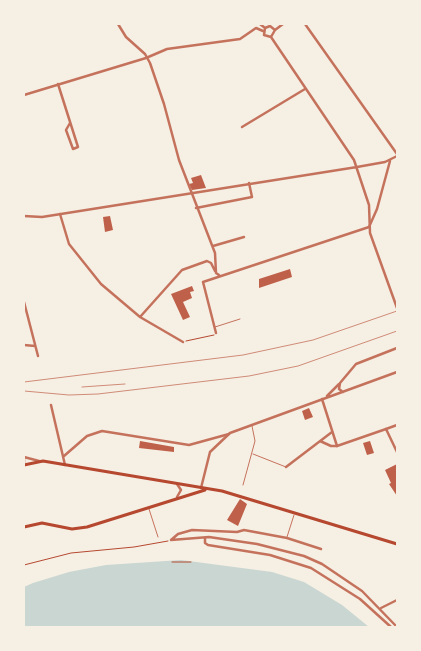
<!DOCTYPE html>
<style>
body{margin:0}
#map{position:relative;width:421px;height:651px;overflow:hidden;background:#f6efe4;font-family:"Crimson Pro",serif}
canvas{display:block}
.frame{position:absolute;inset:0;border:25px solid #f6efe4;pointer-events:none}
</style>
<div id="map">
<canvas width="421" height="651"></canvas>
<div class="frame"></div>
</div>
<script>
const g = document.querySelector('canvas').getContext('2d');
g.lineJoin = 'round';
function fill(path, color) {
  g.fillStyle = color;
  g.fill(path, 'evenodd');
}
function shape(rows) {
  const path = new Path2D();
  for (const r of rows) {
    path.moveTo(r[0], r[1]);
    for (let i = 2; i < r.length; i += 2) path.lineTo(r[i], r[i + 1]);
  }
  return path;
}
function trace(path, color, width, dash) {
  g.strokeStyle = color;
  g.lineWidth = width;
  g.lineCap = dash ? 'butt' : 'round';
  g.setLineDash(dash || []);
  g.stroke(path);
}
fill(shape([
 [181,560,272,572,304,582,342,605,369,627,24,627,24,587,33,583,69,572,106,565]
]), '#c9d6d2');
fill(shape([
 [201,175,206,188,192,190,189,184,193,183,191,178],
 [110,216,113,230,105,232,103,217],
 [290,269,292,277,259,288,259,279],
 [192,286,194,291,190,292,192,298,183,302,190,317,183,320,171,294],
 [309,408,313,417,305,420,302,411],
 [140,441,174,447,174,452,139,448],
 [370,441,374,453,367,455,363,443],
 [397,464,397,496,389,484,391,483,385,470],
 [240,499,247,504,238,526,227,520]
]), '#bf614a');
trace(shape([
 [186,341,214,335],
 [172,562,191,562],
 [24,565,71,553,134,547,168,541]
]), '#b5482f', 1);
trace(shape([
 [215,327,240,319],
 [253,454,286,467],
 [243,485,255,441,252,426],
 [149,509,158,537],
 [287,537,294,515]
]), '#c5725c', 1);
trace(shape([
 [118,24,126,37,145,54,150,63,164,104,179,160,215,253,216,273,219,275],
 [305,24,397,154],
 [58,84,78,147,73,149,66,130,70,123],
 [24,95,146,58,167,49,240,39,256,28,263,31],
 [242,127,305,89],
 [357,167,385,162,397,156],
 [196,208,252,197,249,183],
 [60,214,69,244,101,284,140,317,183,342],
 [213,246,244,237],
 [24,302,38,356],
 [140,317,182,270,207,261,211,263,215,271],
 [216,333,203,282,369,227,377,209,390,161],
 [24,345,35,346],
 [51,405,65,465],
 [386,429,397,425],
 [320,441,331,446,337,446],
 [64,456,87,436,102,431,189,445,229,434],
 [24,457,39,461],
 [24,459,24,463],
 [286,467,332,432],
 [177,484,181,490,177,497],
 [205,538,205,543,208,545,270,555,311,568,360,599,391,627],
 [171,540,209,537,257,544,304,556,322,564,362,591,397,627],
 [171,540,178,534,192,530,237,532,244,530,287,538,321,549],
 [381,608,397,600]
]), '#c5725c', 2.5);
trace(shape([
 [260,24,265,28],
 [265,28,264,35,271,37],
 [265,28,270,26,275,30],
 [275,30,283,24],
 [271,37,354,160,369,205,370,233,397,308],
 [271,37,275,30],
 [24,216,42,217,357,167],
 [343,392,339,389,340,383,356,364,397,348],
 [327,396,339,384],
 [322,399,337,446,386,429,397,452],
 [201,488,210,452,230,433,397,372]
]), '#c5725c', 2.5);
trace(shape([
 [24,465,43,461,222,491,397,544],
 [24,527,42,523,72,529,87,527,205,490]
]), '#b5482f', 3);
trace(shape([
 [24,382,243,355,313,340,397,311],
 [82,387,125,384],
 [24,391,69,395,98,394,249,376,298,366,397,331]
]), '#cf8b77', 1);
</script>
